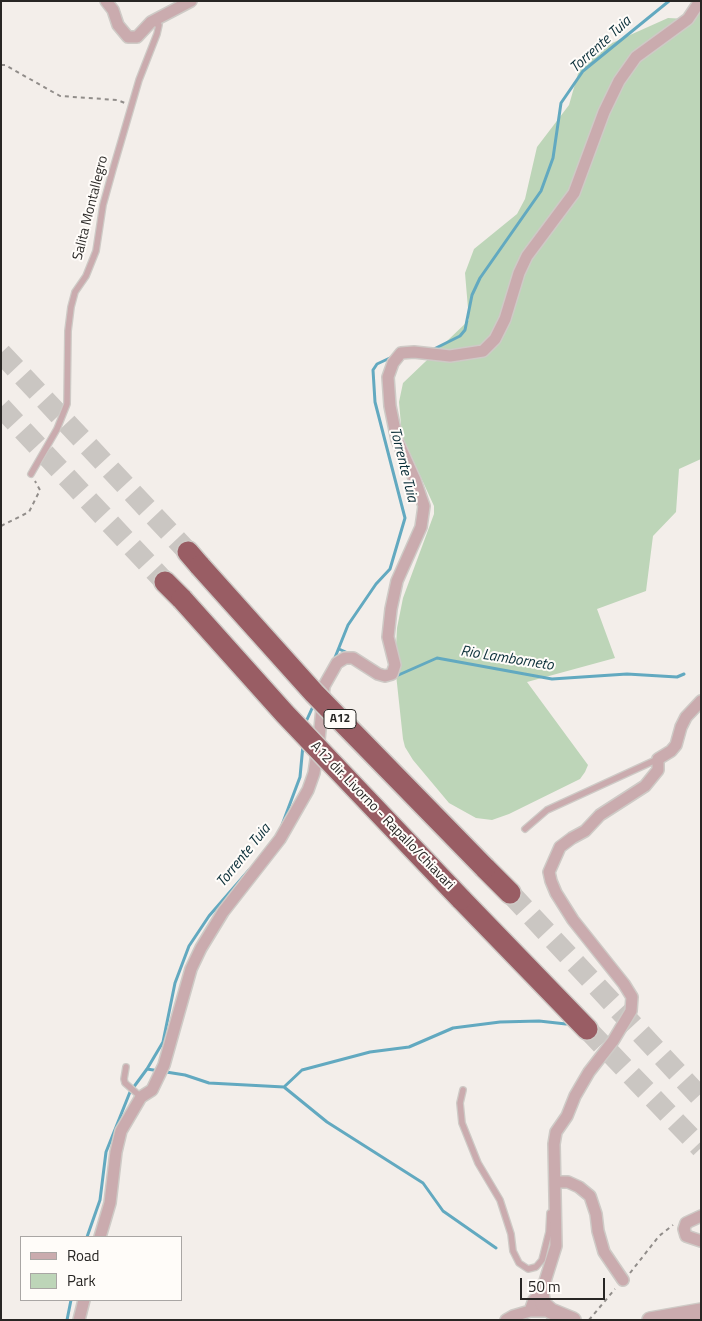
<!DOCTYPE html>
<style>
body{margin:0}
#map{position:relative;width:702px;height:1321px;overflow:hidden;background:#f3eeea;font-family:"Titillium Web",sans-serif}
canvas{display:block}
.frame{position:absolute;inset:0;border:2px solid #282624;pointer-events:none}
.legend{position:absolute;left:20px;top:1236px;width:162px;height:65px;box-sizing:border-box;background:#fffcf9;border:1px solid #a9a6a4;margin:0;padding:6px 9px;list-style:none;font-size:15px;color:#282624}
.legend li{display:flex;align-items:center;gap:10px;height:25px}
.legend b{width:25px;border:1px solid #a9a6a4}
.scale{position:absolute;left:520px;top:1278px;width:85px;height:22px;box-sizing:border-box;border:2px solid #282624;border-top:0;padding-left:6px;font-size:15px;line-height:18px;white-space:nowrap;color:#282624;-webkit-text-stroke:4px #fffcf9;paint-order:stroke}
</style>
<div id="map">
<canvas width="702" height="1321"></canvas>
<div class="frame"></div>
<ul class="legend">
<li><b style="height:6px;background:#caabae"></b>Road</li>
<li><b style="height:14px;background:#bdd5b8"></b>Park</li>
</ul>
<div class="scale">50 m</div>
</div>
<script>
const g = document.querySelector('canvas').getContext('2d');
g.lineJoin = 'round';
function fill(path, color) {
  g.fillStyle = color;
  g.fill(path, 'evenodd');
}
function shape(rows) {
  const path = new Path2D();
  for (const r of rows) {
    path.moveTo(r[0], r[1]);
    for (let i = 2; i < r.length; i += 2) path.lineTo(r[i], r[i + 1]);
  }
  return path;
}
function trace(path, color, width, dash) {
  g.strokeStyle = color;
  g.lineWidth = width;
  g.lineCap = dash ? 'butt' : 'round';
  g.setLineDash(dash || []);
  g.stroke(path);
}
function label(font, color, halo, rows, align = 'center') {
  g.font = font + ' "Titillium Web",sans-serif';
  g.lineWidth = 4;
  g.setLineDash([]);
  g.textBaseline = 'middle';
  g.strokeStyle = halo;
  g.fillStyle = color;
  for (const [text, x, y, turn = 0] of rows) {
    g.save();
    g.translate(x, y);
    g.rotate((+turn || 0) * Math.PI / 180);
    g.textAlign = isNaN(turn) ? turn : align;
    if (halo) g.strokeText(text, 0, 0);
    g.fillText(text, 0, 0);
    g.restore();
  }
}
fill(shape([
 [701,10,701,459,679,469,676,512,653,536,646,591,597,609,615,658,527,682,588,765,585,772,580,779,509,814,492,820,476,818,449,803,413,760,405,747,403,739,395,665,397,628,403,598,434,514,434,506,402,436,399,402,403,383,469,320,465,273,474,249,517,214,525,199,537,147,569,105,583,56,668,18,688,19]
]), '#bdd5b8');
trace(shape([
 [432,350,460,336,465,330,472,295,480,278,541,191,553,158,561,103,583,71,669,1],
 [339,649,350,654],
 [334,660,348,625,376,584,390,569,405,518,375,402,373,370,377,364,392,357],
 [394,677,437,658,552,679,627,674,677,677,684,674],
 [305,724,314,704],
 [282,825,300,777,303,745],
 [147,1069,185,1075,209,1083,284,1087,327,1122,423,1183,443,1211,496,1248],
 [284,1087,302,1070,370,1052,409,1047,453,1028,500,1022,539,1021,566,1024],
 [133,1088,147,1069,163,1042,175,983,189,946,209,916,249,870],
 [87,1237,100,1200,106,1152,130,1092],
 [67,1320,71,1300]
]), '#62a9c0', 3);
trace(shape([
 [1,353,188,552],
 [1,407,165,582],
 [510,893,701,1098],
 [587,1029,701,1148]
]), '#cac6c2', 21, [21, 11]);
const service = shape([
 [31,474,57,429,67,404,68,331,71,307,75,292,86,276,96,251,103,205,113,169,139,80,157,34,159,25,151,22],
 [525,829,547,810,658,759],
 [126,1067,124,1079,125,1083,141,1097],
 [463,1090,460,1103,462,1123,478,1163,500,1200,511,1234,513,1251,519,1263,528,1269,536,1267,542,1260,549,1232,550,1213]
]);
const minor = shape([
 [106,1,113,10,118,25,128,37,137,37,151,22,191,1],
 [555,1182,568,1182,579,1187,590,1196,596,1214,598,1231,604,1252,623,1280],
 [701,1216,686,1223,684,1229,686,1236,701,1241],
 [100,1237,110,1203,116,1152,121,1131,141,1097,152,1090,164,1065,191,969,201,948,223,912,280,839,308,790,314,773,319,740,324,686,337,663,345,658,353,658,378,674,385,676,392,674,395,665,388,637,391,609,397,581,421,527,424,506,415,480,397,440,390,406,388,377,393,363,401,353,414,352,450,356,483,351,495,339,505,319,519,273,527,256,574,193,604,112,619,81,636,57,688,19,700,1],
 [530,1311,534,1300,541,1294,556,1246,554,1144,556,1132,567,1116,575,1096,589,1072,613,1041,631,1011,632,997,624,984,573,920,556,893,551,881,549,872,560,847,572,838,585,831,600,815,645,786,658,770,658,759,671,751,676,745,681,727,686,717,701,701],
 [79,1320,84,1300],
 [506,1320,513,1316,530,1311,551,1311]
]);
const tertiary = shape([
 [541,1294,543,1304,551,1311,573,1320],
 [650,1320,701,1311]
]);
const motorway = shape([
 [188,552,200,566],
 [165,582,182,599],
 [485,868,510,893],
 [461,899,587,1029]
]);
trace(service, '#cecac6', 8);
trace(minor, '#cecac6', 14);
trace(tertiary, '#cecac6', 18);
trace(motorway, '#cecac6', 24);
trace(shape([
 [1,65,5,65,60,96,117,100,125,103],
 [1,526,29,512,40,490,35,481],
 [630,1273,659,1236,673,1225],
 [589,1320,615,1289]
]), '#918d8a', 2, [4, 4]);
trace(service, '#caabae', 5.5);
trace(minor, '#caabae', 11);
trace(tertiary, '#caabae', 15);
trace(motorway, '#995d64', 21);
const motorwayBridge = shape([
 [200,566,314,693,485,868],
 [182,599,285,714,461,899]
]);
trace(motorwayBridge, '#cecac6', 24, []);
trace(motorwayBridge, '#995d64', 21);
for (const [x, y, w] of [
 [340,719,32]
]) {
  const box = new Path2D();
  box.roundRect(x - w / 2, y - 9.5, w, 19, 4);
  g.fillStyle = '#fffcf9';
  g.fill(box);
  trace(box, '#282624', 1);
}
label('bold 12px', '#282624', null, [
 ["A12",340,719]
]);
label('14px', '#282624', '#fffcf9', [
 ["Salita Montallegro",91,208,-76],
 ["A12 dir. Livorno - Rapallo/Chiavari",382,816,46]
]);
label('italic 15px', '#0c303a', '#fffcf9', [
 ["Torrente Tuia",601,45,-42],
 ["Torrente Tuia",403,465,76],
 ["Rio Lamborneto",507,659,9],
 ["Torrente Tuia",244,856,-51]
]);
</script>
